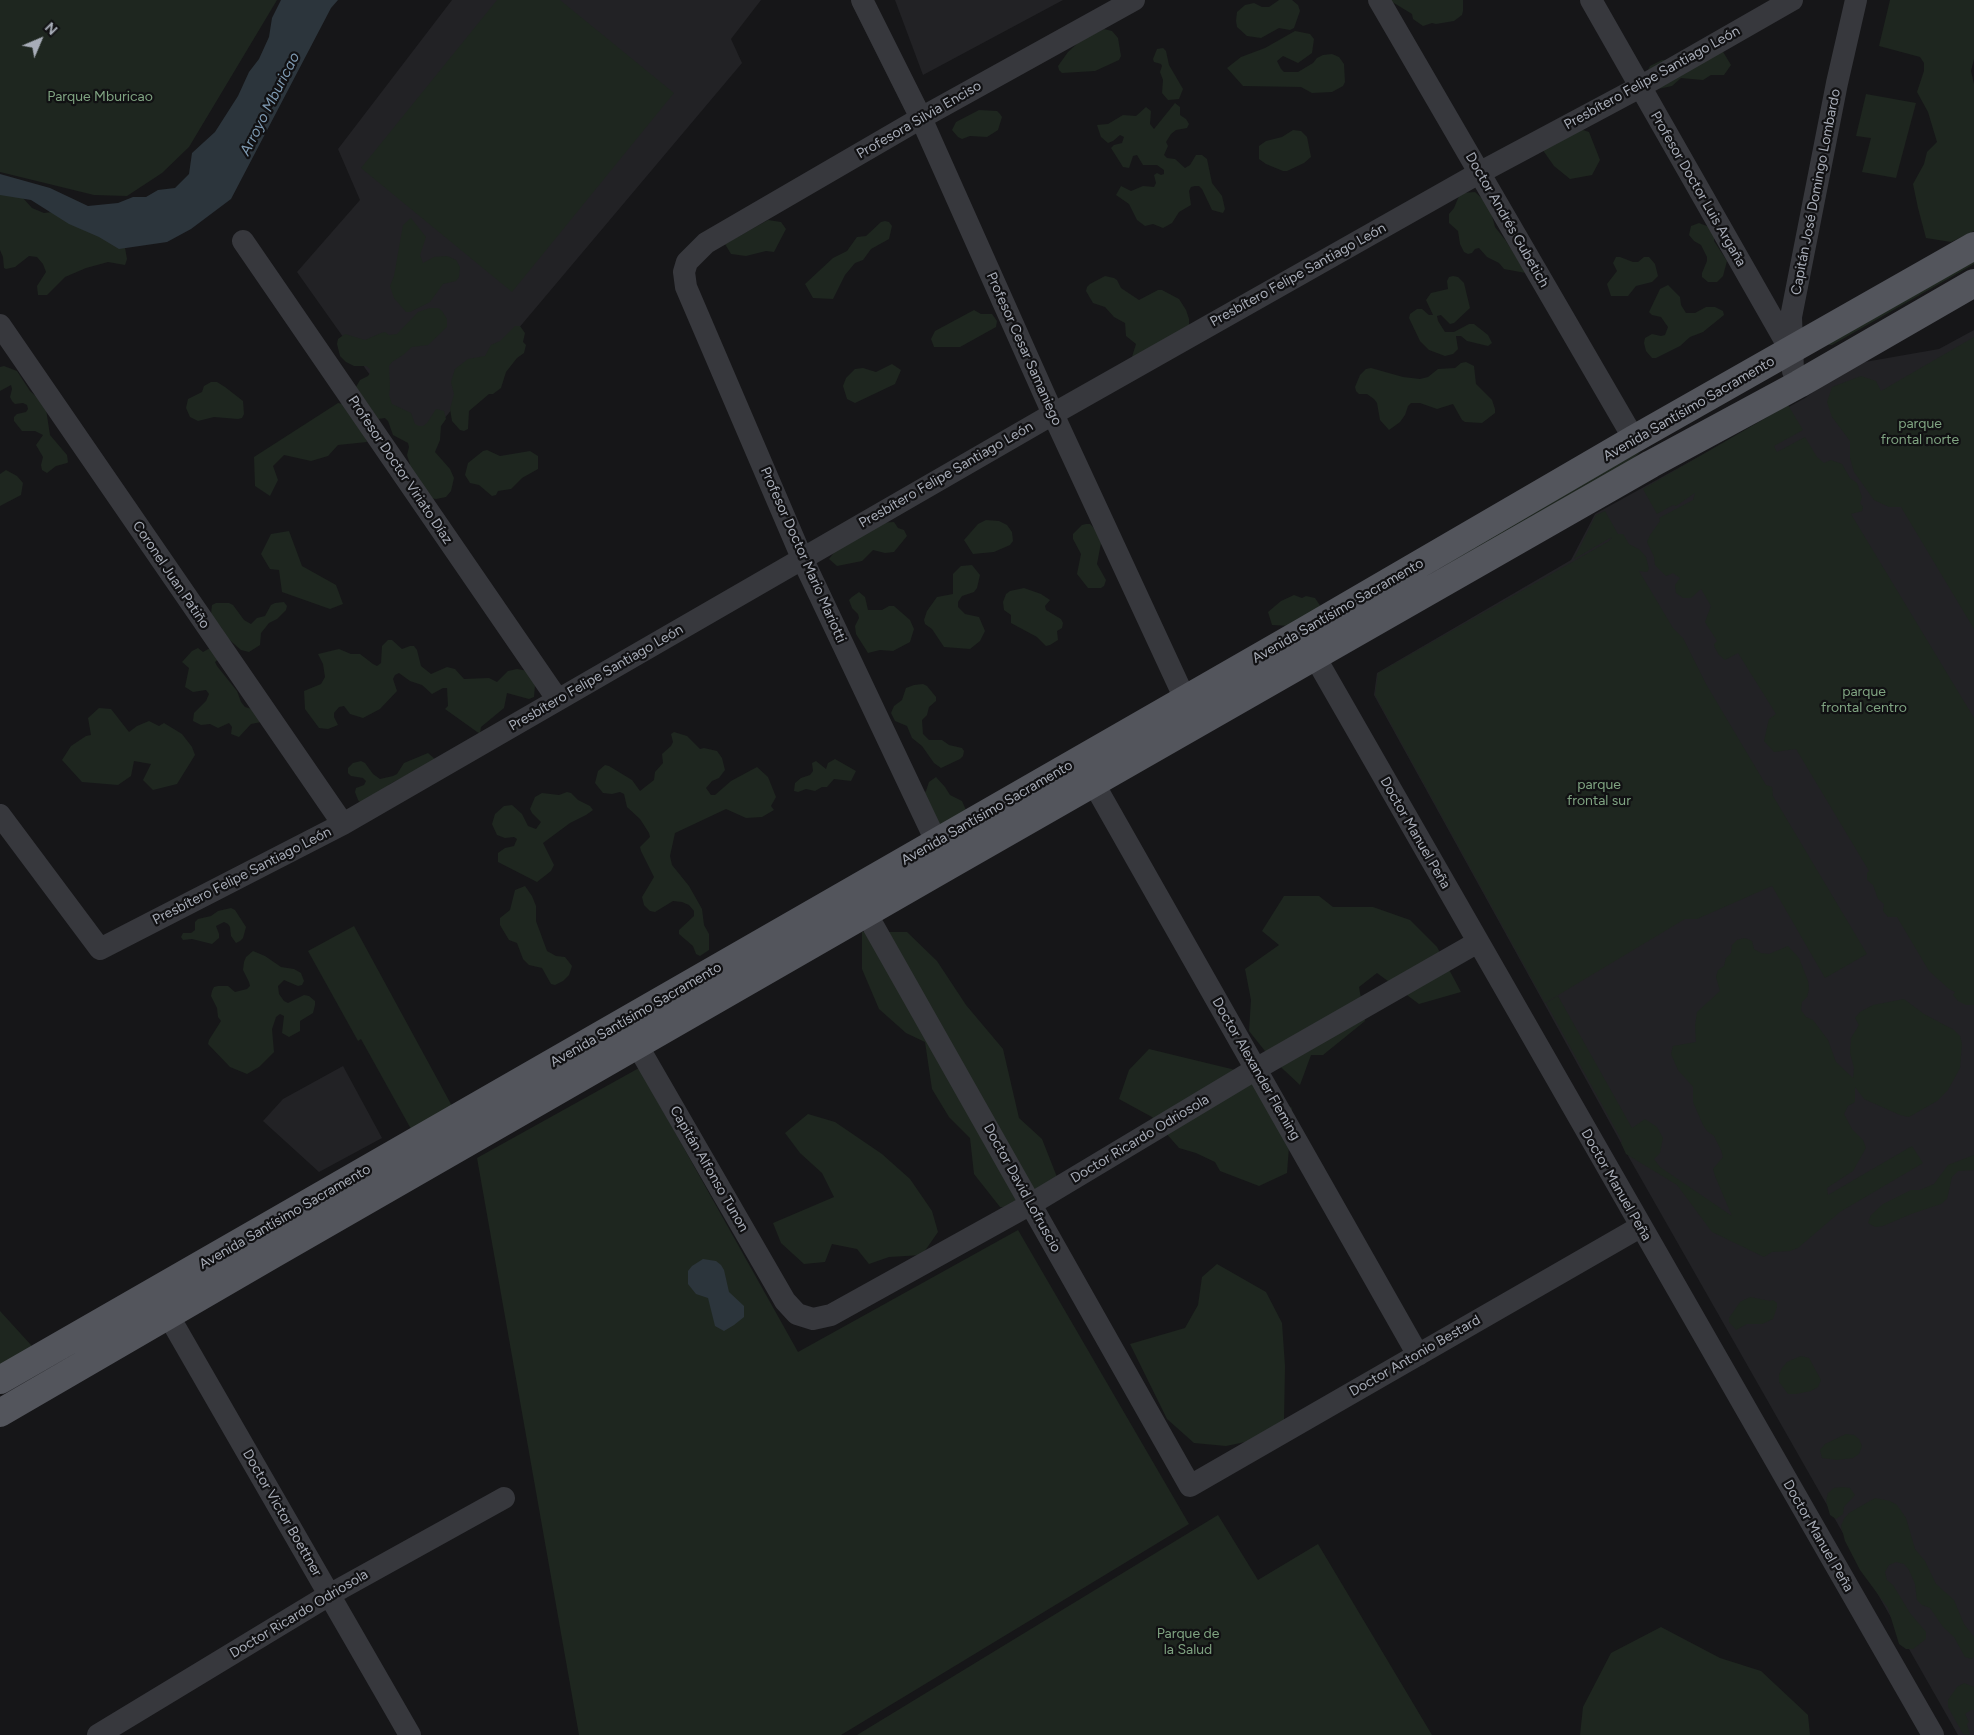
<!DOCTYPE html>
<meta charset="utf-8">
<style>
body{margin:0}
#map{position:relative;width:1974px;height:1735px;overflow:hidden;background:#161618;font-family:Figtree,sans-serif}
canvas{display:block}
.north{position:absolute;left:15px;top:15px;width:50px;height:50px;-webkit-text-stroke:4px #111113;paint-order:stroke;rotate:45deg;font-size:14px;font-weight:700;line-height:20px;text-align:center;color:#a8adb8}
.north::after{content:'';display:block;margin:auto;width:18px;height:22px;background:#a8adb8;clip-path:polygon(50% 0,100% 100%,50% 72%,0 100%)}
</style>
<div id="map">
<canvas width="1974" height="1735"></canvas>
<div class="north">N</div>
</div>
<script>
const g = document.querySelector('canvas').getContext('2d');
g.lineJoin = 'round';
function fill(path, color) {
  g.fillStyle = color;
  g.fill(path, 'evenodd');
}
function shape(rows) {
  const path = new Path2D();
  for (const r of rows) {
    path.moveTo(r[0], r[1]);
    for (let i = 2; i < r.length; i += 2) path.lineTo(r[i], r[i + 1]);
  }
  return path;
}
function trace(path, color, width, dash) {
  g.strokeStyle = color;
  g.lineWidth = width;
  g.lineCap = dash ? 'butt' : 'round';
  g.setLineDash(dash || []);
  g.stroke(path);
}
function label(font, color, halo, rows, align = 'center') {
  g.font = font + ' Figtree,sans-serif';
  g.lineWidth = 4.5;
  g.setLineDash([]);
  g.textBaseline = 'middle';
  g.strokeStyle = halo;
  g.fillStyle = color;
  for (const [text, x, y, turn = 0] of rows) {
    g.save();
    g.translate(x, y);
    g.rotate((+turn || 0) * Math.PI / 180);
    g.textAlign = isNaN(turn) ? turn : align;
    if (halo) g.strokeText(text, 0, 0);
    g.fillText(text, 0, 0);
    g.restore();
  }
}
fill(shape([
 [452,0,761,0,731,39,742,63,507,342,421,447,297,272,360,200,338,149],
 [895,0,1063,0,923,75],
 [1974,330,1974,1735,1958,1735,1631,1161,1374,695,1377,673,1571,560,1595,514,1805,398,1833,377,1859,363,1939,349],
 [343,1066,382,1138,319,1172,263,1121,283,1099]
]), '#222225');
fill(shape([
 [0,0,277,0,189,147,162,173,127,196,94,195,0,172],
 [497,0,560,0,674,93,512,292,361,168],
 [1279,0,1292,0,1298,5,1300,11,1294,28,1290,30,1279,28,1261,38,1247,36,1237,27,1236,21,1237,12,1245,5,1254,3,1262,7,1269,7],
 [1389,0,1463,0,1463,11,1462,15,1454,21,1436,24,1432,23,1423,26,1413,19,1412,14],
 [1890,0,1974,0,1974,59,1971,71,1974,84,1974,231,1951,242,1926,238,1918,208,1913,184,1924,164,1927,152,1937,142,1928,112,1917,92,1924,71,1924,63,1920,57,1879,46],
 [1104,29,1112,31,1118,38,1121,56,1119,60,1095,71,1062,73,1059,70,1058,66,1068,52,1080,41],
 [1295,31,1310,34,1314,39,1312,53,1298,63,1283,56,1277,61,1281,69,1284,72,1298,72,1313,63,1317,58,1323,55,1332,54,1339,57,1344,64,1345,82,1343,86,1332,92,1312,93,1301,87,1243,86,1227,68,1241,57,1265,48],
 [1163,48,1166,51,1169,65,1183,89,1179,99,1168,100,1162,93,1163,80,1160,72,1162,66,1161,64,1154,62,1153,59,1157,49],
 [1722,50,1731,65,1724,75,1711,75,1703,80,1681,78,1672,86,1658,89,1648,70,1650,66,1662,60,1670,60],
 [1866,94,1916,103,1896,178,1862,172,1871,138,1856,136],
 [1175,103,1180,107,1180,115,1186,119,1189,124,1187,128,1176,130,1171,134,1166,142,1168,146,1164,155,1167,158,1175,159,1185,168,1190,165,1196,155,1202,155,1207,159,1212,183,1222,196,1225,209,1223,213,1212,210,1202,189,1199,186,1195,186,1191,187,1189,191,1191,205,1179,212,1172,223,1163,228,1153,224,1145,226,1137,220,1129,204,1116,195,1121,186,1131,191,1143,186,1154,187,1156,183,1154,175,1157,173,1161,175,1164,174,1164,170,1157,165,1143,165,1137,155,1133,156,1129,168,1123,167,1111,148,1114,145,1122,143,1124,137,1120,135,1113,141,1108,143,1101,137,1097,125,1108,124,1123,115,1136,116,1146,107,1151,111,1150,124,1154,129],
 [979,110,997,111,1000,114,1002,117,998,130,987,137,970,136,962,139,958,137,952,130,956,122],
 [1559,122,1589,132,1600,160,1592,175,1570,179,1554,166,1542,149],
 [1293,130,1301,131,1307,137,1311,157,1304,163,1287,171,1283,171,1266,164,1259,159,1259,146,1266,141,1282,137],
 [1475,192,1489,205,1495,227,1506,241,1526,273,1504,269,1499,263,1487,257,1479,248,1475,249,1472,253,1468,254,1464,252,1460,244,1458,231,1449,223,1449,214,1454,208,1459,196,1462,193],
 [7,193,23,198,32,208,44,213,52,212,125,248,127,259,125,265,108,262,86,268,65,277,47,295,38,295,37,286,46,272,43,264,37,257,29,256,15,267,6,269,4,268,3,257,0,250,0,194],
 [411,218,426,237,420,255,423,263,434,257,447,256,456,260,460,267,459,277,456,281,443,284,430,302,410,312,406,312,394,298,390,286,394,276,403,225],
 [768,220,781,222,786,229,774,252,766,251,746,256,731,254,725,244],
 [885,221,889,222,892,226,889,239,871,249,863,260,855,263,845,275,833,299,813,298,805,284,833,258,847,251,857,237,866,236,881,222],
 [1699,223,1712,228,1714,233,1714,241,1727,261,1723,276,1717,282,1708,282,1702,277,1702,273,1707,261,1707,257,1701,245,1694,241,1689,235,1691,226],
 [1616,257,1620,257,1633,262,1638,262,1644,257,1649,257,1655,264,1658,276,1652,282,1636,286,1628,296,1611,296,1607,284,1617,271,1613,263],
 [1974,258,1974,264,1832,345,1829,345,1828,342],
 [1105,276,1114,278,1117,280,1121,288,1139,300,1158,290,1162,290,1179,299,1186,310,1189,319,1189,326,1131,360,1136,344,1126,336,1125,323,1114,317,1105,307,1093,303,1086,291,1087,287,1090,284],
 [1453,276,1458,277,1464,283,1470,308,1454,323,1450,324,1441,315,1437,316,1438,321,1445,332,1454,332,1469,324,1474,324,1488,335,1492,343,1488,346,1467,341,1461,336,1456,336,1458,349,1453,354,1445,356,1429,350,1420,341,1409,318,1410,314,1417,309,1422,309,1429,315,1433,315,1426,300,1431,293,1448,289,1447,281,1449,277],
 [1668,285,1680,297,1681,305,1686,313,1695,313,1706,307,1715,307,1723,311,1724,315,1703,332,1690,337,1680,346,1656,358,1652,358,1646,351,1644,343,1645,338,1652,334,1661,336,1665,335,1668,327,1661,317,1652,315,1649,312,1660,289],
 [430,308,438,308,442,311,447,319,447,327,428,345,412,347,403,355,392,362,389,366,390,387,389,395,392,404,411,413,415,424,419,426,423,426,427,423,436,409,444,411,446,419,441,426,440,440,435,452,450,469,454,478,451,491,446,497,436,499,430,498,409,468,410,464,407,455,409,447,408,443,393,435,388,421,385,418,378,419,356,387,360,380,368,376,370,373,370,369,366,366,354,366,346,362,340,356,337,344,338,339,345,334,365,340,381,333,385,332,389,335,397,334,418,312],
 [974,310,981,314,992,314,997,321,996,327,960,347,934,347,931,339,935,331],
 [515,326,520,326,525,333,523,342,526,345,524,353,517,358,506,372,501,388,493,394,489,394,469,411,468,429,464,431,460,430,452,421,450,409,454,394,451,382,455,369,468,359,485,356,491,345,500,341],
 [1974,337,1974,629,1901,507,1889,507,1874,500,1854,472,1850,458,1850,441,1832,417,1827,402,1832,387,1861,376,1876,381,1881,391],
 [1466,362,1474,366,1476,384,1492,400,1495,409,1495,413,1482,423,1465,422,1462,420,1453,404,1437,409,1420,403,1411,403,1408,406,1405,415,1400,422,1389,430,1380,420,1377,403,1374,399,1367,394,1359,394,1356,391,1355,387,1360,375,1366,369,1371,368,1403,377,1420,379,1428,377,1438,369,1455,368,1461,363],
 [892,364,901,370,895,384,855,403,847,399,843,386,846,378,855,369,863,368,876,372],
 [4,366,17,371,30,391,41,401,46,409,50,435,67,455,68,462,67,463,56,466,47,473,42,470,41,465,43,457,36,445,43,435,35,431,22,431,14,421,14,417,17,414,26,412,28,409,27,405,23,403,15,404,12,401,10,397,12,389,11,385,0,391,0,367],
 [211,382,217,382,225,387,243,401,244,414,242,418,238,419,214,417,198,421,190,417,186,408,188,399,202,392,204,386],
 [338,403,353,406,367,442,338,445,328,456,311,461,284,455,273,466,278,480,270,496,255,486,254,457],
 [1788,405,1803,430,1774,446,1777,452,1805,437,1817,457,1824,463,1831,460,1842,464,1850,478,1857,483,1862,497,1860,503,1863,507,1862,511,1851,514,1974,718,1974,1005,1966,1005,1958,1001,1953,995,1955,992,1949,989,1929,971,1897,917,1888,917,1883,911,1884,904,1878,899,1873,885,1867,880,1867,873,1869,871,1796,749,1774,752,1764,741,1769,719,1776,714,1738,653,1725,660,1719,655,1715,648,1714,644,1717,641,1705,622,1711,606,1701,589,1691,598,1683,598,1676,593,1675,585,1680,578,1673,573,1666,576,1655,565,1654,557,1647,542,1650,535,1660,521,1659,518,1693,500,1695,493,1676,506,1673,505,1657,514,1643,489],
 [487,450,500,456,530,451,538,456,538,469,522,478,511,489,498,491,496,495,492,496,479,485,470,483,465,475,468,463,483,451],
 [1641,451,1631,461,1445,566,1456,555],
 [6,470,17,476,23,483,21,495,0,506,0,474],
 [1605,511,1618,534,1623,534,1629,544,1640,550,1646,557,1649,569,1647,572,1639,571,1673,628,1683,638,1706,684,1766,785,1772,787,1773,796,1867,954,1825,978,1772,886,1697,919,1685,919,1545,1003,1375,695,1378,673,1609,541,1612,537,1574,559,1596,515],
 [986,520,999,521,1007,525,1012,532,1013,541,1010,545,994,552,973,554,964,540,978,524],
 [894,522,898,528,904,530,907,536,894,552,885,553,873,550,862,561,837,566,829,559,839,546,879,523],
 [1086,524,1090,524,1096,530,1101,543,1097,564,1106,580,1104,586,1101,588,1088,588,1077,574,1081,554,1073,539,1073,534,1082,525],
 [289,531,302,566,336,585,343,604,330,609,282,592,279,570,270,569,261,554,271,534],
 [972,565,980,575,977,588,974,592,962,596,958,602,958,607,965,614,979,617,985,631,980,641,970,649,944,647,932,629,925,624,924,620,927,611,937,597,953,594,953,574,961,566],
 [1024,588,1041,594,1050,600,1045,606,1046,610,1061,619,1063,623,1062,628,1057,631,1058,640,1050,645,1046,646,1037,637,1011,623,1011,615,1004,610,1003,602,1006,594,1010,591],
 [859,592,865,597,868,610,882,610,889,606,894,606,910,620,914,629,910,642,893,651,880,650,868,653,856,634,855,626,859,618,858,614,852,608,849,600,852,597],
 [1294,595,1302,598,1306,596,1315,598,1323,610,1290,626,1272,625,1268,612,1281,601],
 [284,602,287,606,286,610,277,619,269,623,261,633,260,645,249,652,241,650,225,636,221,627,212,618,211,614,212,605,216,603,229,603,233,605,244,620,251,624,257,618,265,616,271,605,275,603],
 [388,640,392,640,402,649,410,646,414,646,417,650,421,666,431,674,447,667,455,669,464,679,489,678,497,682,508,671,517,669,528,671,535,685,534,697,529,699,507,693,504,708,481,727,480,734,445,709,448,706,447,688,443,688,432,694,422,685,410,681,399,673,395,675,393,679,397,691,380,709,363,718,350,714,344,706,339,707,334,713,334,717,338,725,328,729,319,728,305,709,304,691,321,684,325,677,323,664,318,654,339,649,351,654,360,654,373,664,377,666,381,663,382,646],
 [198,648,203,652,210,648,220,658,215,662,217,666,237,691,241,702,245,707,252,709,261,722,251,724,239,737,231,734,232,727,229,723,218,728,210,724,201,725,193,721,194,713,206,701,209,694,206,690,193,692,185,687,189,668,182,662,192,651],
 [923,684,927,686,936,697,936,701,929,707,927,715,922,720,923,734,929,740,942,740,949,745,962,748,964,751,963,756,960,759,941,768,934,763,922,746,912,738,907,726,895,721,891,713,894,706,902,700,906,688,914,685],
 [99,708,111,709,129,732,137,726,149,721,159,726,164,723,182,734,192,747,195,755,177,784,153,790,143,780,151,764,134,761,131,776,118,785,82,782,62,760,71,746,86,736,91,735,88,718],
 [674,732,687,736,700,749,704,748,717,751,722,758,725,770,719,778,712,781,706,788,711,795,715,795,731,781,757,767,768,777,776,797,771,806,774,810,762,817,746,818,726,809,675,833,670,856,672,865,689,886,702,909,704,925,709,934,709,950,700,956,696,954,693,946,679,934,679,930,694,916,694,911,689,905,682,902,673,901,655,912,650,911,644,905,642,897,654,877,641,851,640,847,650,837,649,833,640,819,627,807,624,794,620,792,612,794,603,793,595,783,598,771,605,765,609,766,632,780,640,791,654,780,655,772,663,763,662,754,671,746,673,742,671,734],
 [428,753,436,760,390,784,384,790,361,803,358,800,355,792,356,788,364,785,366,781,363,778,351,776,348,773,348,768,353,763,361,761,365,763,373,774,380,779,393,776,397,774,404,763],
 [835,759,856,771,851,781,834,779,827,787,822,787,815,791,806,789,798,792,794,791,795,783,801,778,810,775,813,771,812,763,816,761,826,769,828,763],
 [936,777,945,787,950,795,962,801,969,817,937,830,918,800,926,791,929,782],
 [567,792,571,793,578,800,590,806,593,810,586,815,570,823,543,843,554,865,551,871,537,882,498,862,498,853,505,848,514,846,517,839,514,837,505,838,497,835,492,824,495,814,504,806,512,805,522,814,528,826,536,829,541,822,532,813,530,809,535,797,542,793,559,795],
 [525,886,532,896,536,906,536,921,547,951,556,956,565,957,572,966,569,975,563,981,555,985,551,984,542,968,529,965,523,959,517,943,509,940,500,925,500,918,510,910,515,890],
 [1284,896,1319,896,1333,907,1373,907,1410,920,1437,947,1461,992,1419,1004,1377,973,1359,987,1365,1021,1323,1055,1311,1055,1300,1085,1269,1056,1249,1031,1251,1000,1245,969,1279,945,1262,931],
 [231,908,235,910,246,927,243,938,240,941,236,943,231,936,230,927,228,924,224,922,216,926,219,934,219,938,212,944,192,939,183,940,181,937,183,933,191,933,195,930,195,922,198,919,211,916,218,911],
 [354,926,452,1106,411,1129,361,1039,358,1041,308,951],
 [862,932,907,932,937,961,966,1005,1003,1049,1019,1118,1042,1139,1057,1177,1029,1207,1000,1207,974,1174,970,1138,949,1117,932,1089,925,1042,906,1033,879,1009,862,969],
 [1745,938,1752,941,1754,949,1761,953,1769,954,1788,946,1799,958,1808,981,1809,989,1807,997,1802,1002,1801,1010,1806,1017,1813,1020,1828,1040,1836,1062,1853,1078,1854,1068,1850,1053,1851,1038,1859,1025,1855,1018,1860,1012,1873,1005,1904,999,1924,1014,1954,1030,1960,1036,1962,1044,1960,1068,1948,1090,1937,1101,1909,1117,1900,1115,1864,1099,1855,1087,1855,1102,1848,1106,1844,1114,1852,1129,1863,1140,1866,1148,1853,1171,1827,1188,1828,1195,1912,1146,1923,1163,1840,1212,1798,1248,1790,1251,1772,1252,1764,1257,1712,1232,1677,1185,1626,1154,1621,1143,1622,1141,1546,1003,1558,996,1632,1128,1645,1119,1657,1127,1663,1138,1660,1153,1654,1159,1660,1167,1732,1216,1715,1176,1713,1169,1723,1157,1721,1150,1714,1136,1707,1131,1703,1125,1693,1102,1693,1087,1678,1070,1671,1054,1673,1046,1696,1042,1695,1026,1697,1012,1720,991,1716,977,1718,970,1724,966,1726,958,1731,953,1732,945,1737,940],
 [253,951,265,956,281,967,294,969,301,973,304,981,302,985,298,986,284,980,278,986,279,994,284,1001,288,1003,304,995,309,996,315,1001,315,1005,313,1013,300,1021,300,1031,289,1037,282,1033,284,1016,280,1014,276,1017,272,1029,274,1052,259,1067,247,1074,230,1067,208,1044,209,1040,221,1021,218,1017,217,1008,211,996,212,991,214,987,218,986,228,986,235,992,247,989,250,986,249,982,243,970,244,962,246,957],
 [1149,1049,1252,1074,1275,1096,1292,1108,1287,1173,1259,1186,1220,1171,1215,1162,1196,1153,1179,1148,1152,1117,1119,1099,1129,1070],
 [639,1068,798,1352,1018,1230,1189,1524,841,1735,579,1735,477,1158],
 [808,1114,835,1122,882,1154,910,1179,932,1211,938,1232,922,1255,889,1257,869,1264,857,1249,832,1244,825,1262,804,1264,781,1243,773,1223,834,1197,822,1173,800,1153,785,1133],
 [1974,1155,1974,1170,1958,1171,1952,1177,1947,1199,1941,1204,1911,1214,1883,1226,1875,1227,1868,1223,1871,1215,1883,1204,1911,1190,1920,1190,1934,1184,1948,1165],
 [1217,1264,1266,1292,1282,1323,1285,1366,1284,1421,1255,1440,1226,1446,1194,1443,1167,1419,1130,1344,1185,1328,1198,1305,1202,1277],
 [1750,1297,1770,1301,1773,1300,1777,1303,1777,1307,1773,1319,1762,1324,1747,1324,1736,1330,1729,1322,1729,1318,1740,1302],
 [0,1311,31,1345,31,1367,0,1374],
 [1801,1356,1809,1358,1821,1380,1818,1387,1811,1391,1796,1394,1788,1394,1779,1382,1779,1375,1782,1368,1787,1362],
 [1846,1434,1854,1435,1859,1439,1862,1446,1859,1454,1853,1458,1837,1460,1822,1458,1820,1450,1825,1444],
 [1842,1487,1850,1488,1855,1495,1844,1507,1843,1514,1836,1519,1830,1515,1826,1501,1828,1493,1834,1488],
 [1875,1498,1890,1501,1897,1505,1906,1518,1915,1549,1925,1561,1936,1584,1954,1600,1964,1624,1974,1637,1974,1656,1972,1659,1965,1657,1954,1637,1943,1627,1930,1608,1922,1605,1917,1600,1915,1584,1909,1570,1904,1564,1896,1562,1889,1565,1885,1572,1887,1580,1893,1585,1910,1613,1926,1632,1926,1639,1913,1649,1906,1649,1899,1644,1888,1608,1860,1570,1845,1541,1841,1526,1844,1519,1849,1513],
 [1218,1515,1258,1580,1318,1544,1432,1735,857,1735],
 [1661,1627,1720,1658,1761,1671,1808,1715,1810,1735,1580,1735,1583,1707,1611,1653],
 [1964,1683,1974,1687,1974,1710,1971,1710,1965,1714,1969,1722,1967,1724,1970,1735,1963,1734,1948,1707,1948,1700,1957,1687]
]), '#1e261f');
fill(shape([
 [281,0,338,0,331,8,231,199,191,229,167,242,119,249,99,237,69,224,31,200,0,195,0,174,50,188,88,206,118,203,133,197,146,197,158,190,175,188,189,174,192,153,215,132,238,96,249,72,259,59,269,37,272,18],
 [703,1259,716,1261,721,1265,724,1270,729,1292,744,1306,744,1317,734,1325,724,1331,715,1326,708,1298,696,1294,688,1284,688,1271,692,1266]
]), '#2c353c');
trace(shape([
 [862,0,921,118,1053,414,1185,699],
 [1379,0,1634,439],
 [1591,0,1791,351],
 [243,241,558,700],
 [0,325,343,824],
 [1799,384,1793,371,1791,317,1837,83,1856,0],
 [1307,643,1933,1735],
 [1094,784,1418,1355],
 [0,815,100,949,343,824,1053,414,1479,173,1640,87,1792,0],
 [944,858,802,558,686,287,684,272,687,262,706,243,921,118,1134,0],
 [858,899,1190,1486,1640,1227],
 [629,1031,785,1301,797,1314,813,1319,831,1315,1031,1204,1256,1069,1478,942],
 [160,1301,410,1735],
 [98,1735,329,1595,504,1498]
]), '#37383d', 22);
trace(shape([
 [0,1380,1301,633,1634,439,1974,246],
 [0,1413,272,1255,948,866,1651,464,1799,384,1974,283]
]), '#53555c', 28);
label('14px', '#a8adb8', '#111113', [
 ["Presbítero Felipe Santiago León",1652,78,-29],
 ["Profesora Silvia Enciso",919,120,-30],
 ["Profesor Doctor Luis Argaña",1698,189,60],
 ["Capitán José Domingo Lombardo",1816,192,-79],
 ["Doctor Andrés Gubetich",1507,220,60],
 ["Presbítero Felipe Santiago León",1298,275,-29],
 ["Profesor Cesar Samaniego",1024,349,66],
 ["Avenida Santísimo Sacramento",1689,409,-30],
 ["Profesor Doctor Viriato Díaz",400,470,56],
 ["Presbítero Felipe Santiago León",946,475,-30],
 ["Profesor Doctor Mario Mariotti",803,555,66],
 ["Coronel Juan Patiño",171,575,56],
 ["Avenida Santísimo Sacramento",1338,611,-30],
 ["Presbítero Felipe Santiago León",596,678,-30],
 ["Avenida Santísimo Sacramento",987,813,-30],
 ["Doctor Manuel Peña",1415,833,60],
 ["Presbítero Felipe Santiago León",242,876,-27],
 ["Avenida Santísimo Sacramento",636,1015,-30],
 ["Doctor Alexander Fleming",1256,1069,60],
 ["Doctor Ricardo Odriosola",1140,1139,-31],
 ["Capitán Alfonso Tunon",709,1169,60],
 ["Doctor Manuel Peña",1616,1185,60],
 ["Doctor David Lofruscio",1022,1188,61],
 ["Avenida Santísimo Sacramento",285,1217,-30],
 ["Doctor Antonio Bestard",1415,1356,-30],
 ["Doctor Victor Boettner",282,1513,60],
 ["Doctor Manuel Peña",1818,1536,60],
 ["Doctor Ricardo Odriosola",299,1614,-31]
]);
label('14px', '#7fa381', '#111113', [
 ["Parque Mburicao",100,97],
 ["parque",1920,424],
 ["frontal norte",1920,440],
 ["parque",1864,692],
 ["frontal centro",1864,708],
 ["parque",1599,785],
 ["frontal sur",1599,801],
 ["Parque de",1188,1634],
 ["la Salud",1188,1650]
]);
label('italic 15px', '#7f9bb3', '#111113', [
 ["Arroyo Mburicao",270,104,-63]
]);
</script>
